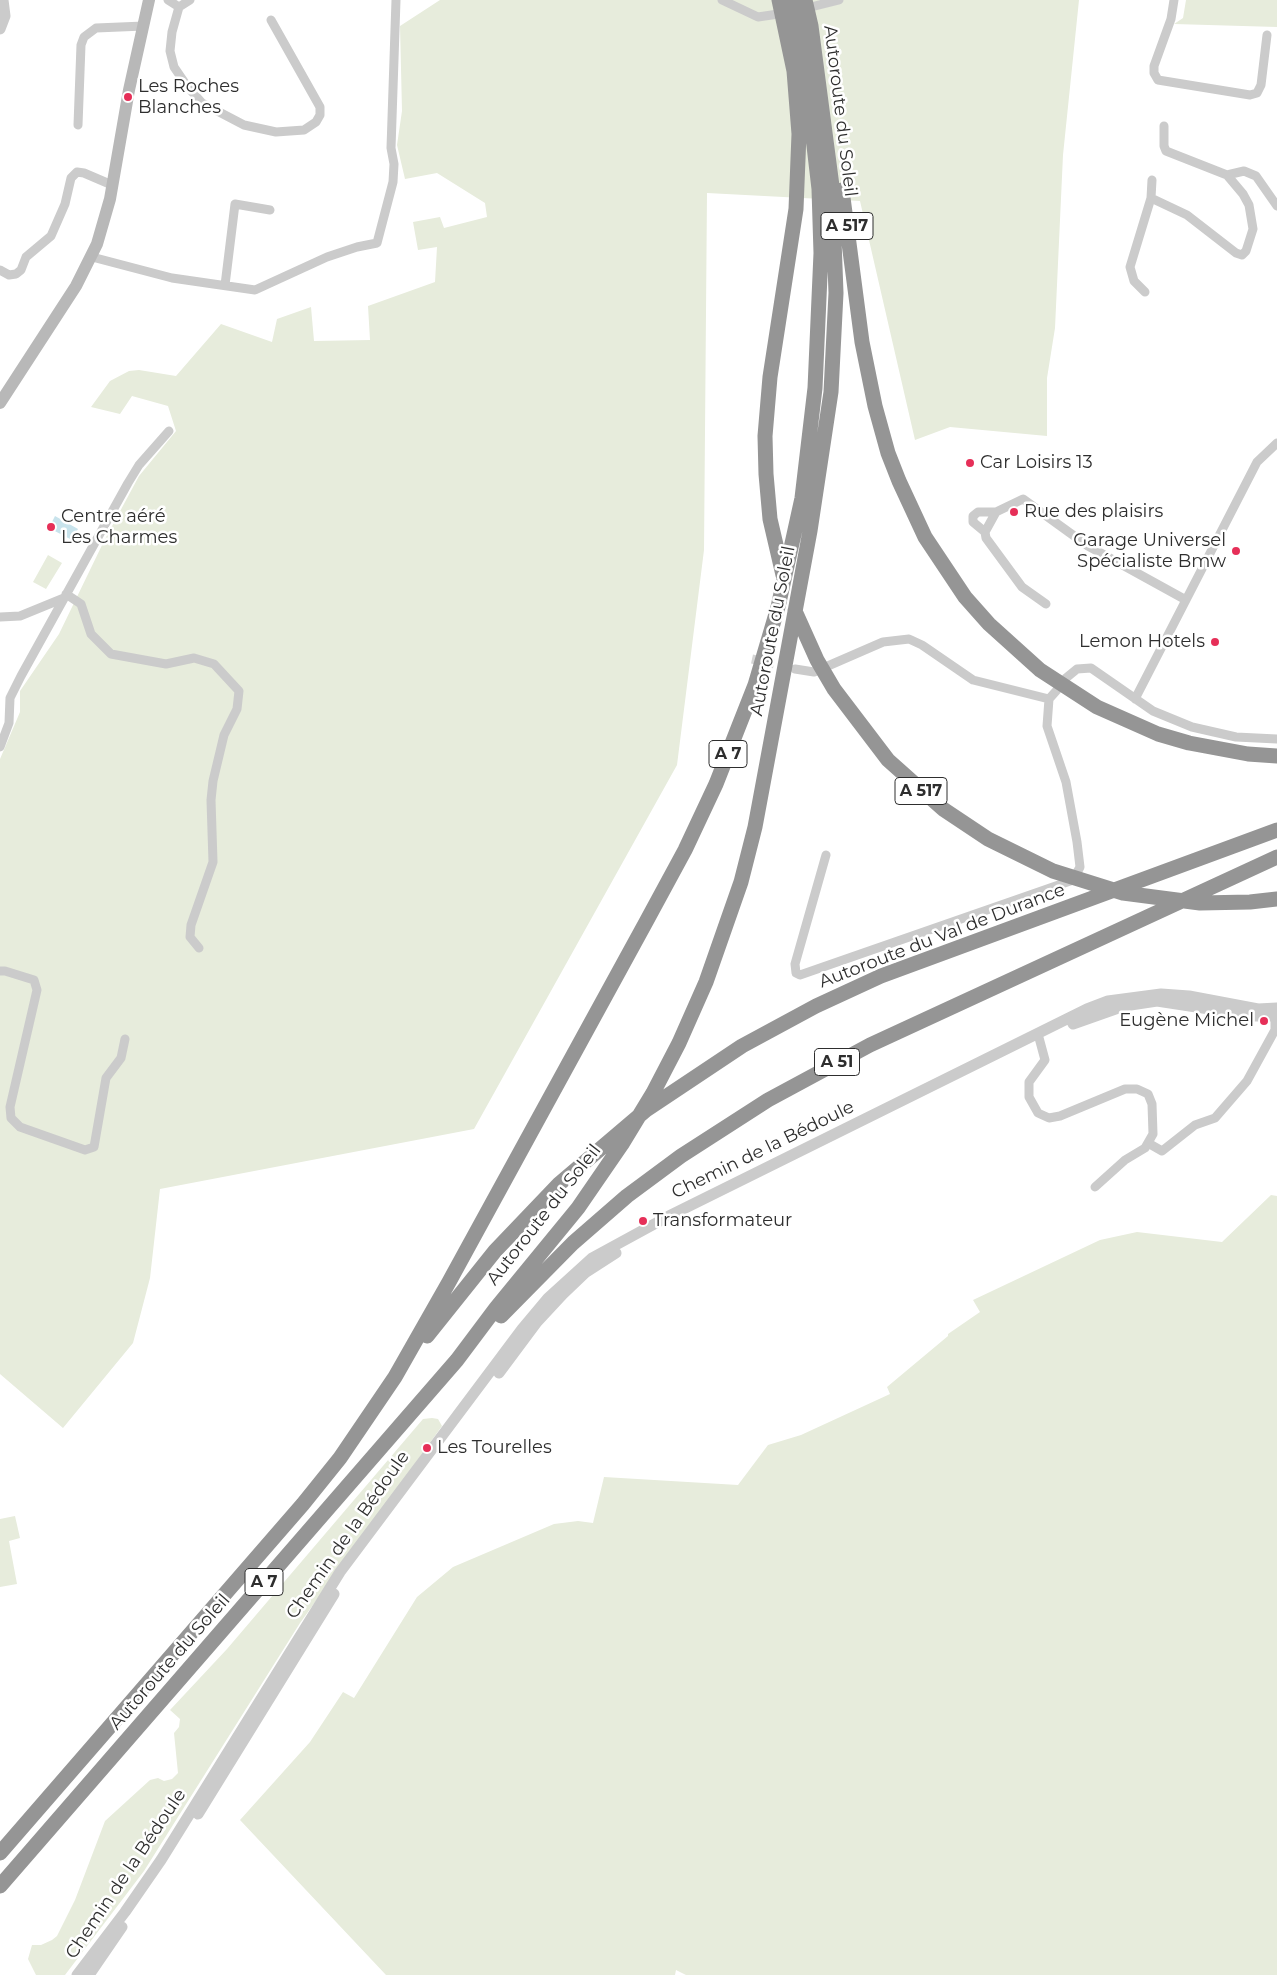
<!DOCTYPE html>
<meta charset="utf-8">
<style>
body{margin:0}
canvas{display:block;background:#fff}
</style>
<canvas width="1277" height="1975"></canvas>
<script>
const g = document.querySelector('canvas').getContext('2d');
g.lineJoin = 'round';
function fill(path, color) {
  g.fillStyle = color;
  g.fill(path, 'evenodd');
}
function shape(rows) {
  const path = new Path2D();
  for (const r of rows) {
    path.moveTo(r[0], r[1]);
    for (let i = 2; i < r.length; i += 2) path.lineTo(r[i], r[i + 1]);
  }
  return path;
}
function trace(path, color, width, dash) {
  g.strokeStyle = color;
  g.lineWidth = width;
  g.lineCap = dash ? 'butt' : 'round';
  g.setLineDash(dash || []);
  g.stroke(path);
}
function label(font, color, halo, rows, align = 'center') {
  g.font = font + ' Montserrat,sans-serif';
  g.lineWidth = 5;
  g.setLineDash([]);
  g.textBaseline = 'middle';
  g.strokeStyle = halo;
  g.fillStyle = color;
  for (const [text, x, y, turn = 0] of rows) {
    g.save();
    g.translate(x, y);
    g.rotate((+turn || 0) * Math.PI / 180);
    g.textAlign = isNaN(turn) ? turn : align;
    if (halo) g.strokeText(text, 0, 0);
    g.fillText(text, 0, 0);
    g.restore();
  }
}
fill(shape([
 [440,0,1079,0,1063,155,1055,328,1047,378,1047,436,950,427,915,440,860,201,707,193,704,550,677,765,474,1129,160,1189,150,1278,133,1343,63,1428,0,1374,0,759,20,712,20,691,59,634,104,541,139,476,176,431,168,406,132,396,120,414,91,407,110,381,129,371,139,370,176,376,221,324,272,342,277,319,311,307,314,341,370,340,368,306,435,282,437,247,418,250,413,222,440,217,444,228,487,217,485,203,437,173,405,179,397,145,402,111,400,26],
 [1186,0,1277,0,1277,27,1174,24,1183,18],
 [48,555,62,563,46,589,33,582],
 [1271,1195,1277,1196,1277,1975,686,1975,676,1970,675,1975,386,1975,240,1820,310,1742,343,1692,354,1698,417,1597,453,1567,554,1524,578,1521,593,1523,604,1477,738,1485,768,1445,801,1435,890,1394,887,1387,948,1336,948,1334,980,1312,973,1300,1100,1240,1137,1232,1222,1242],
 [432,1418,438,1419,442,1426,300,1623,144,1871,65,1975,36,1975,28,1959,32,1945,41,1945,52,1940,57,1936,75,1900,105,1821,150,1780,158,1778,164,1781,172,1779,178,1773,174,1733,179,1727,180,1719,170,1710,227,1649,423,1419],
 [15,1516,20,1538,9,1541,17,1584,0,1587,0,1519]
]), '#e7ecdc');
fill(shape([
 [55,516,78,529,72,540,49,528]
]), '#c8e3ec');
trace(shape([
 [752,659,788,667]
]), '#d5d5d5', 9, [9, 4.5]);
trace(shape([
 [168,0,179,7,190,0],
 [722,0,758,17,785,13],
 [1174,0,1171,19,1154,66,1154,73,1158,80,1250,95,1257,93,1261,85,1267,35],
 [179,7,172,32,170,51,174,67,187,86,202,103,244,125,276,132,304,130,316,122,320,115,320,107,271,20],
 [803,9,839,0],
 [78,125,81,45,84,37,96,28,144,26],
 [1227,175,1244,171,1256,176,1277,206],
 [1151,198,1187,215,1236,253,1242,255,1246,251,1253,229,1249,205,1243,194,1227,175,1166,151,1164,146,1164,126],
 [92,257,172,278,255,290,327,257,357,247,377,243,393,182,394,164,391,148,396,0],
 [0,270,9,275,16,274,21,270,26,257,51,236,65,204,71,178,77,172,84,173,112,185],
 [225,285,235,204,270,210],
 [1145,292,1134,281,1130,267,1151,198,1152,180],
 [985,532,973,522,973,516,978,512,996,512],
 [66,594,81,604,91,634,111,654,166,664,194,658,214,664,239,691,237,709,224,735,213,781,211,800,213,862,191,925,190,937,199,948],
 [1046,604,1022,587,986,538,985,532,996,512,1023,499,1088,546,1186,600],
 [0,617,20,616,64,598],
 [795,669,814,672,883,642,909,639,922,645,973,680,1049,699],
 [1066,678,1077,669,1091,668,1153,711,1192,727,1236,737,1277,739],
 [1135,699,1257,462,1277,443],
 [0,747,9,723,10,698,21,676,128,483,139,465,169,431],
 [826,855,795,964,796,973,800,975,1073,880,1080,867,1077,842,1066,782,1047,726,1049,699,1057,690],
 [0,971,5,971,34,980,37,990,10,1107,11,1118,20,1127,85,1150,94,1147,106,1078,121,1058,125,1039],
 [1038,1034,1045,1060,1029,1082,1029,1097,1038,1113,1049,1118,1060,1116,1125,1089,1137,1089,1148,1094,1152,1104,1153,1134,1145,1148,1125,1160,1095,1187],
 [1148,1143,1162,1151,1195,1125,1215,1118,1247,1081,1275,1030,1275,1017]
]), '#cbcbcb', 9);
trace(shape([
 [0,29,5,16,3,0],
 [1073,1024,1124,1006,1157,1001,1255,1016,1277,1016],
 [499,1373,537,1322,563,1294,585,1273,616,1253],
 [198,1814,334,1594],
 [77,1975,125,1912,161,1860,340,1572,522,1329,548,1298,592,1258,669,1216,1087,1009,1108,1001,1161,994,1189,996,1258,1009,1277,1008],
 [89,1975,122,1927]
]), '#cbcbcb', 11);
trace(shape([
 [0,403,76,286,97,244,110,199,129,90,149,0]
]), '#b8b8b8', 12);
trace(shape([
 [779,0,794,71,799,134,796,209,770,377,765,436,766,474,770,519,783,575],
 [842,190,862,342,875,406,888,453,899,481,925,537,965,597,989,624,1040,670,1097,707,1158,734,1189,743,1248,754,1277,756],
 [795,611,817,660,834,689,888,760,943,809,988,839,1053,871,1123,893,1200,903,1250,902,1277,899],
 [501,1316,573,1243,627,1196,681,1156,768,1100,870,1045,1277,857],
 [427,1336,495,1251,559,1184,646,1110,742,1046,816,1006,881,976,1277,830],
 [0,1853,303,1504,340,1458,395,1377,449,1282,646,922,685,850,716,784,755,685,778,607,802,498,815,388,821,253,819,189,804,60,790,0],
 [0,1886,457,1360,496,1308,578,1208,622,1144,653,1093,679,1043,706,982,741,882,755,827,810,531,831,392,836,293,832,186,811,26,805,0]
]), '#959595', 15);
for (const [x, y, r, color] of [
 [128,97,5,"#e62f58"],
 [970,463,5,"#e62f58"],
 [1014,512,5,"#e62f58"],
 [51,527,5,"#e62f58"],
 [1236,551,5,"#e62f58"],
 [1215,642,5,"#e62f58"],
 [1264,1021,5,"#e62f58"],
 [643,1221,5,"#e62f58"],
 [427,1448,5,"#e62f58"]
]) {
  const dot = new Path2D();
  dot.arc(x, y, r, 0, 2 * Math.PI);
  g.fillStyle = color;
  g.fill(dot);
  trace(dot, '#fff', 2);
}
for (const [x, y, w] of [
 [847,226,52],
 [728,754,38],
 [921,791,52],
 [837,1062,45],
 [264,1582,38]
]) {
  const box = new Path2D();
  box.roundRect(x - w / 2, y - 13.5, w, 27, 4);
  g.fillStyle = '#fff';
  g.fill(box);
  trace(box, '#2e2e2e', 1);
}
label('bold 16px', '#2e2e2e', null, [
 ["A 517",847,226],
 ["A 7",728,754],
 ["A 517",921,791],
 ["A 51",837,1062],
 ["A 7",264,1582]
]);
label('18px', '#2e2e2e', '#fff', [
 ["Les Roches",138,87],
 ["Blanches",138,108],
 ["Car Loisirs 13",980,463],
 ["Rue des plaisirs",1024,512],
 ["Centre aéré",61,517],
 ["Les Charmes",61,538],
 ["Garage Universel",1226,541,"right"],
 ["Spécialiste Bmw",1226,562,"right"],
 ["Lemon Hotels",1205,642,"right"],
 ["Eugène Michel",1254,1021,"right"],
 ["Transformateur",653,1221],
 ["Les Tourelles",437,1448]
], 'left');
label('18px', '#2e2e2e', '#fff', [
 ["Autoroute du Soleil",840,111,83],
 ["Autoroute du Soleil",773,631,-79],
 ["Autoroute du Val de Durance",942,936,-21],
 ["Chemin de la Bédoule",763,1150,-26],
 ["Autoroute du Soleil",544,1215,-52],
 ["Chemin de la Bédoule",348,1535,-55],
 ["Autoroute du Soleil",170,1662,-49],
 ["Chemin de la Bédoule",126,1874,-56]
]);
</script>
